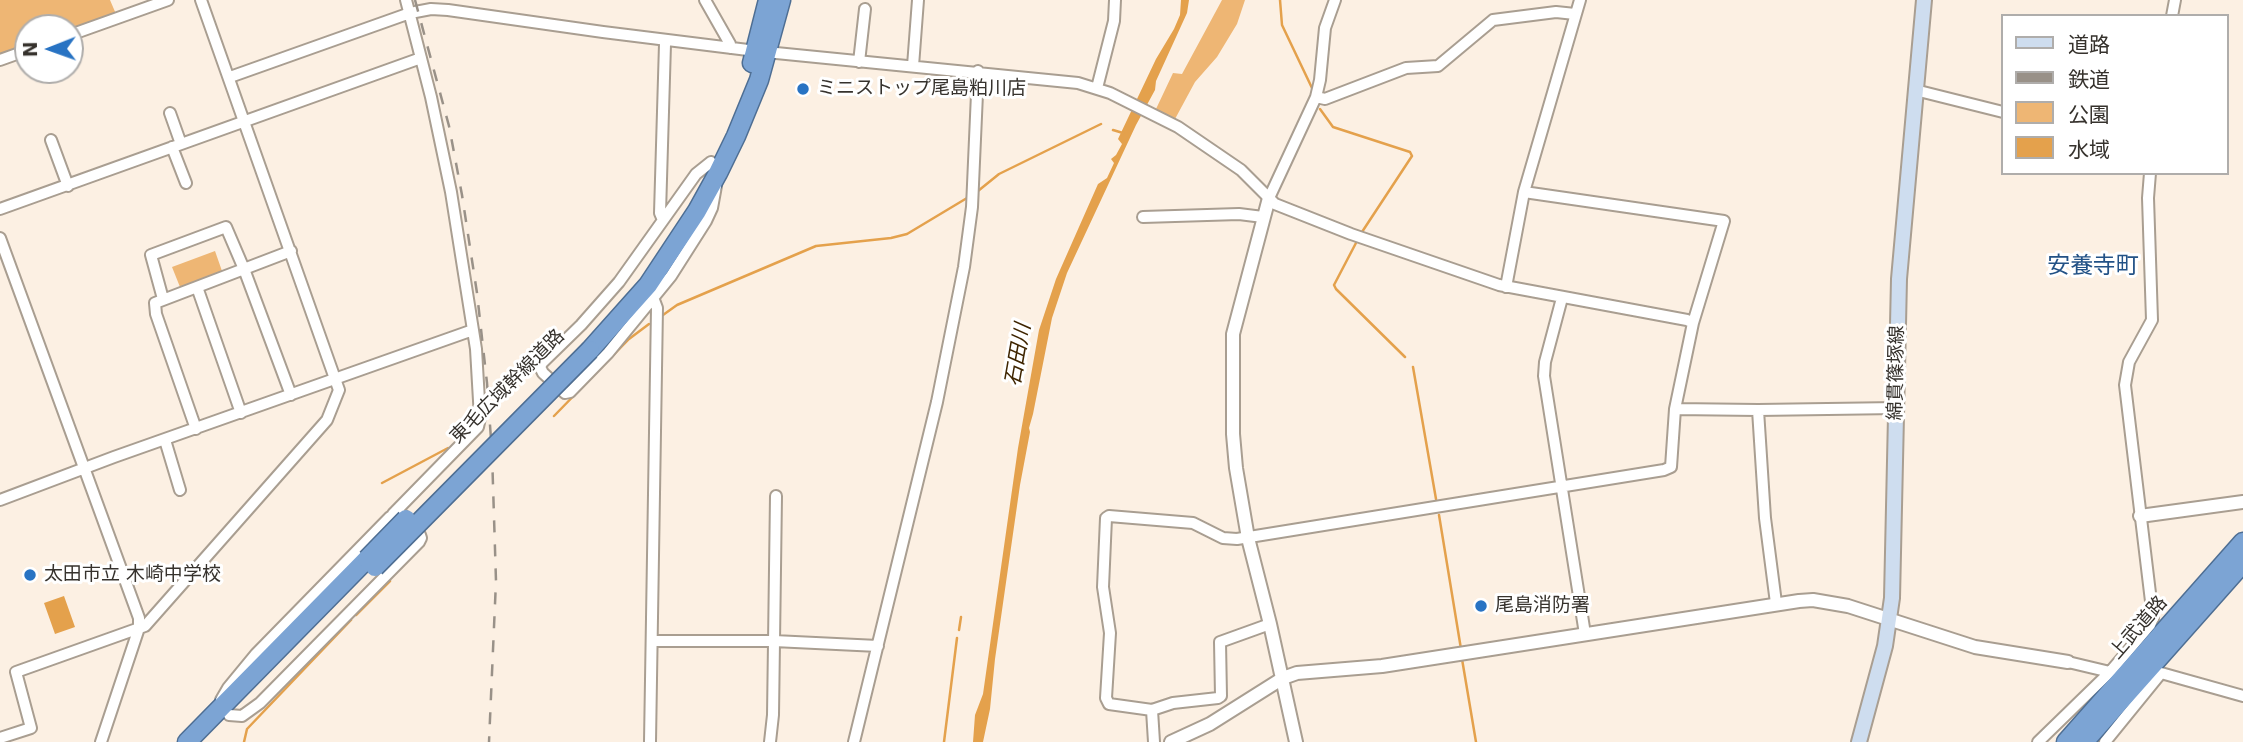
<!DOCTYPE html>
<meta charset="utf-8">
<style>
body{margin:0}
#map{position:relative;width:2243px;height:742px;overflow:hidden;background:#fcf0e3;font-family:"DejaVu Sans","Noto Sans JP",sans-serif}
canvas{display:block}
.legend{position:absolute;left:2001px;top:14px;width:228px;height:161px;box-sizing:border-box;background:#fff;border:2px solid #afadab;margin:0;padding:9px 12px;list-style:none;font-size:21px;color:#36322d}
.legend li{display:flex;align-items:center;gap:14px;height:35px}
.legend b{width:35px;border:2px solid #afadab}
.north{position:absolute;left:14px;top:14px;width:70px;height:70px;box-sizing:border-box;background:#fff;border:2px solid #afadab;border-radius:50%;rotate:269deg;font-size:19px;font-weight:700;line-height:28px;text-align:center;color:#36322d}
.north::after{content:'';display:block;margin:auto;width:24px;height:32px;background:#2873c3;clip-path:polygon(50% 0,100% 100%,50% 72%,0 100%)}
</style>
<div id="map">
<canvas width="2243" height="742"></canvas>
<ul class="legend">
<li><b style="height:9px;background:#ceddef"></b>道路</li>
<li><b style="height:9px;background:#999188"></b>鉄道</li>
<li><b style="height:19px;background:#eeb674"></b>公園</li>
<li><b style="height:19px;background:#e4a14c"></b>水域</li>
</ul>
<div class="north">N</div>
</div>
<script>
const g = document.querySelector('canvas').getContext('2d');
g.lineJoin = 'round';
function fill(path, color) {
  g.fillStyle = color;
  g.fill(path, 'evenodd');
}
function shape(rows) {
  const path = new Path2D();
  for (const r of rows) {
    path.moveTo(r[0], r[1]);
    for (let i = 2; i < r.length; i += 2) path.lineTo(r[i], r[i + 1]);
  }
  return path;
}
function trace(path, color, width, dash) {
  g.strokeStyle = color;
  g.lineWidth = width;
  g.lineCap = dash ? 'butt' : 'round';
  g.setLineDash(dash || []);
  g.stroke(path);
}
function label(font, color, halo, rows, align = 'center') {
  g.font = font + ' "DejaVu Sans","Noto Sans JP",sans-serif';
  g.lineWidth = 6;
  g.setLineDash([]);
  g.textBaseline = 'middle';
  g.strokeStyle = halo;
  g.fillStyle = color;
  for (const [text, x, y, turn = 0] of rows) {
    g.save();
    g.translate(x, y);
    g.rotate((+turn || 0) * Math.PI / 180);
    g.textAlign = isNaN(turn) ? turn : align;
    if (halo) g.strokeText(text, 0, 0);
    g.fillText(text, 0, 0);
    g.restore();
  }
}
fill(shape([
 [0,0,110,0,116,14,70,32,70,28,28,28,28,48,0,59],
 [1222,0,1245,0,1237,24,1217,57,1195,82,1175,119,1156,109,1173,73,1182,74],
 [215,251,222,271,180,287,172,267]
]), '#eeb674');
fill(shape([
 [1181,0,1189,0,1187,13,1156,81,1155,90,1136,125,1067,273,1052,318,1033,414,1029,428,1030,432,1020,485,995,659,990,709,983,742,973,742,975,715,983,694,1018,448,1039,330,1056,279,1098,184,1107,178,1114,163,1111,159,1116,155,1122,144,1118,139,1156,59,1174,29,1180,15],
 [64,596,75,627,55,634,44,603]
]), '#e4a14c');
trace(shape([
 [1280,0,1282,25,1312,88],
 [1320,109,1333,127,1410,152,1412,156,1360,235],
 [1113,130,1123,133],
 [978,191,999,174,1101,124],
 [1357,241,1334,285,1336,289,1405,357],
 [663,315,677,305,816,246,891,238,907,234,967,198],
 [1413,367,1436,499],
 [554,416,629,339,649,324],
 [382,483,448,448],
 [1439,515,1461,649],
 [356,615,390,581],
 [959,630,961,617],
 [1462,659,1476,742],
 [244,742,247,729,351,620],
 [944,742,957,638]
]), '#e4a14c', 2.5);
const minor = shape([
 [705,0,730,44,730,48],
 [2172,16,2175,0],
 [70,35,168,0],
 [0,60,28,50],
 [859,62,865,9],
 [913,66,918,0],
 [230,77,410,13,431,9,448,10,603,32,756,51,1078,83,1110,93,1178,127,1241,170,1275,204,1351,234,1499,285,1687,320,1693,323,1675,409,1671,467,1664,470,1237,539,1223,538,1193,523,1109,516,1106,518,1103,587,1110,633,1106,698,1109,704,1152,710,1173,703,1218,698,1221,696,1220,642,1270,624],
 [1097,88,1114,21,1115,0],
 [1915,90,2003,112],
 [1316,97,1325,99,1406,68,1438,66,1493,20,1556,12,1575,14],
 [170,113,181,144],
 [51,140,68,186],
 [172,147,186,183],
 [711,162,696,174,619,282,581,325,542,363,540,367,543,373,565,393,570,392,608,353,671,276,706,221,712,208,716,186],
 [1524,192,1724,221,1693,323],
 [1269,198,1316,97,1320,80,1325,28,1335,0],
 [0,209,421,58],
 [1143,217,1239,214,1263,217],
 [663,220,660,213,665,44,668,40],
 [0,238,139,618,139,628,101,742],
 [197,287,241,413],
 [1506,287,1524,192,1580,0],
 [1562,298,1545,362,1544,376,1585,634],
 [163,299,151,255,226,227,244,269,291,395],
 [1675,409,1758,410,1897,408],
 [1758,410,1765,518,1776,603],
 [196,429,156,314,155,303,291,251],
 [165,440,180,490],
 [0,500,114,457,473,330],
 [393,514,478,427,480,418,476,349,451,192,431,97,406,0],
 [652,641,774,641,878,646],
 [2068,662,2110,672],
 [221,700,228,688,256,654,390,517,397,513,404,516,420,535,421,538,419,542,260,703,242,716,229,715],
 [1152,710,1154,742],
 [0,738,31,728,16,672,145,626,327,420,339,390,201,0],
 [650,742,657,308,654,300],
 [770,742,773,715,776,496],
 [854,742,937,402,964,267,972,207,978,71],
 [2038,742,2110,672,2150,625,2153,618,2125,385,2129,362,2152,320,2148,198,2150,173],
 [2105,742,2161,673,2243,696]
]);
const tertiary = shape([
 [1269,198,1233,334,1233,434,1236,468,1248,538,1270,624,1296,742],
 [2140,516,2243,502],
 [1171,742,1210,724,1283,678,1297,673,1382,666,1799,601,1813,600,1848,606,1975,647,2068,662]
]);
const secondary = shape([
 [1859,742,1885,646,1892,598,1899,279,1924,0]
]);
const trunk = shape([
 [752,63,768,0],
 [590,350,648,285,697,211,718,173,736,136,759,80,781,0],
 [187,742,367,559],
 [2066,742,2243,542],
 [2084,742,2243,563]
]);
trace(minor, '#a99e91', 14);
trace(tertiary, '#a99e91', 16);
trace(secondary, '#a99e91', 18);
trace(trunk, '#4e6e93', 21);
trace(minor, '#fff', 10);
trace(tertiary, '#fff', 12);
trace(secondary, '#ceddef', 14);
trace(trunk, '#7ca4d4', 18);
trace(shape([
 [415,0,449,126,462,195,477,293,487,383,492,453,496,581,489,742]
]), '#999188', 2.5, [12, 12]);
const trunkBridge = shape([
 [367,559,406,519],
 [375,567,590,350]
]);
trace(trunkBridge, '#4e6e93', 21, []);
trace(trunkBridge, '#7ca4d4', 18);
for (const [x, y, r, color] of [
 [803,89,7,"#2873c3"],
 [30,575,7,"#2873c3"],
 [1481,606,7,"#2873c3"]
]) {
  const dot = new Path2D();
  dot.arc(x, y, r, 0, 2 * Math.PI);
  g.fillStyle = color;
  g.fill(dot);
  trace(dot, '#fff', 2.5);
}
label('19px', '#36322d', '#fff', [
 ["ミニストップ尾島粕川店",817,89],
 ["太田市立 木崎中学校",44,575],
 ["尾島消防署",1495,606]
], 'left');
label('19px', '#36322d', '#fff', [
 ["綿貫篠塚線",1897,373,-89],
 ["東毛広域幹線道路",508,387,-45],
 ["上武道路",2139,628,-49]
]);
label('italic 21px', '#3f2500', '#fff', [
 ["石田川",1019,355,-80]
]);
label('23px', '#235286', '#fff', [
 ["安養寺町",2093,267]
]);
</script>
